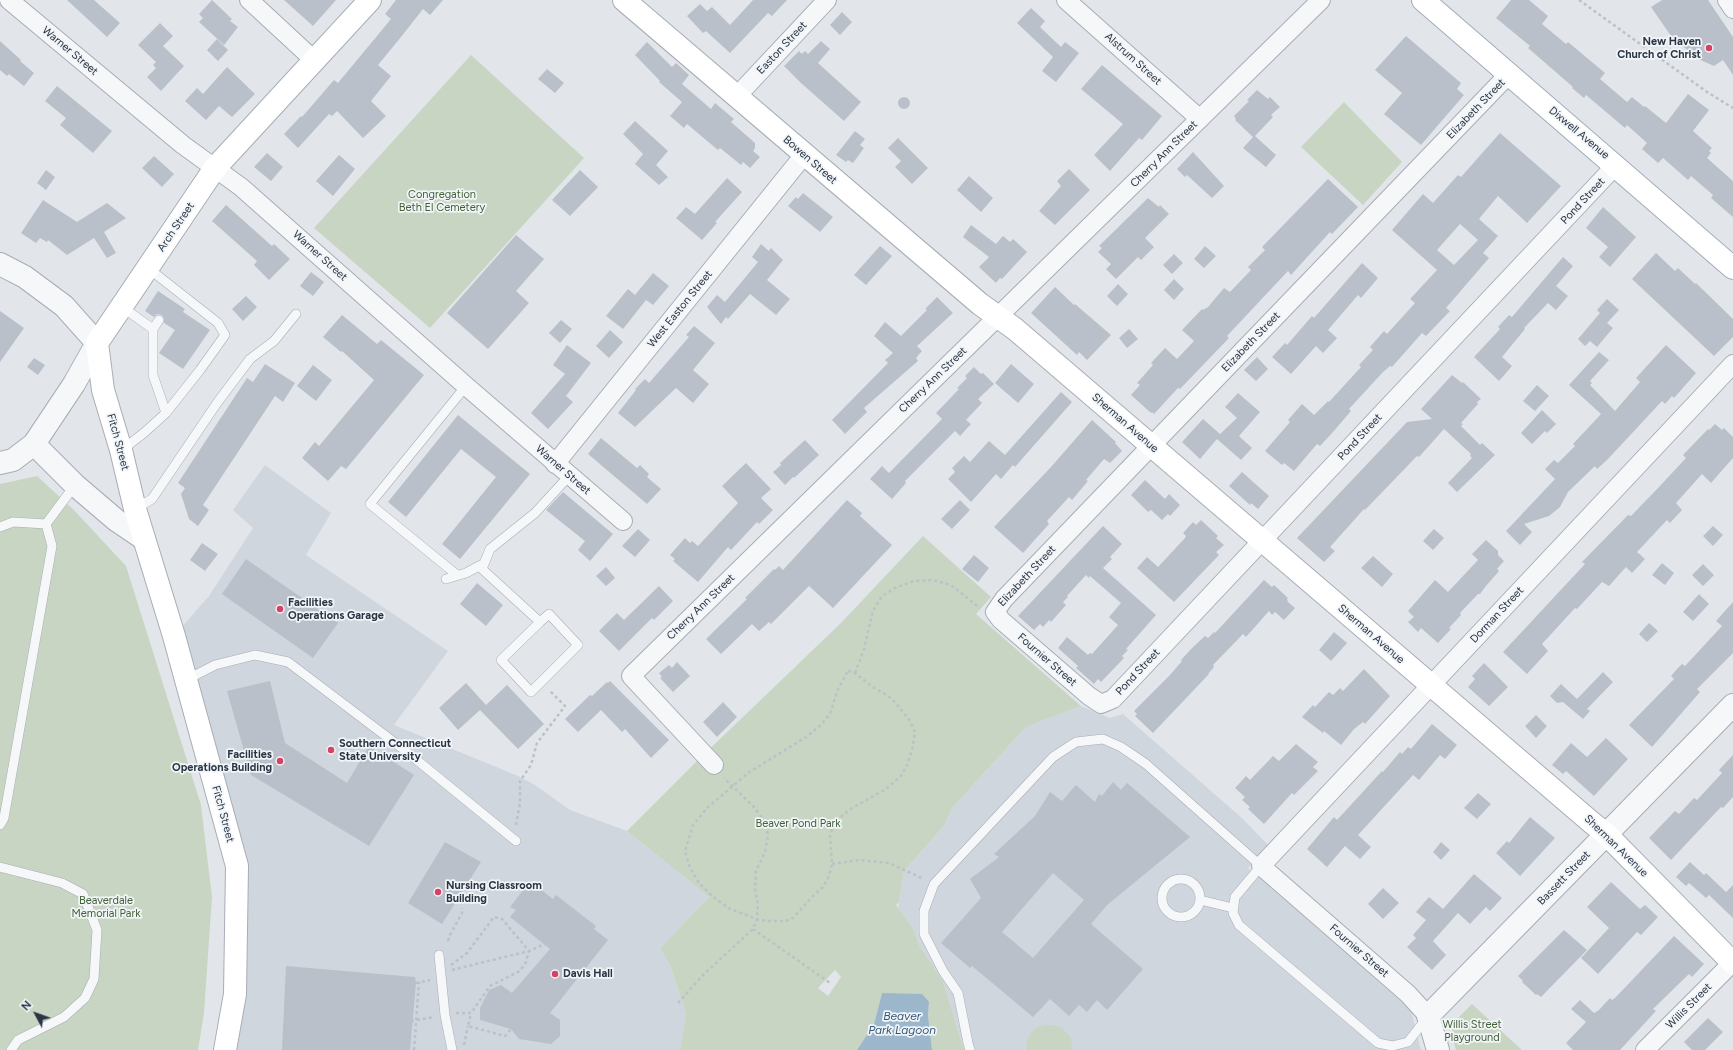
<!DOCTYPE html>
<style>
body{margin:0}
#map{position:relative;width:1733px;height:1050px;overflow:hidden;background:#e2e6eb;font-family:Figtree,sans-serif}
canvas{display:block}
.north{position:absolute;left:16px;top:994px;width:40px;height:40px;-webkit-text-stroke:3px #f2f5f8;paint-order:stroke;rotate:311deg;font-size:11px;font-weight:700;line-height:16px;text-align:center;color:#293544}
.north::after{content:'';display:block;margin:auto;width:14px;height:18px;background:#293544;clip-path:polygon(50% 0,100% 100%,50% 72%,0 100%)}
</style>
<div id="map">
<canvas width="1733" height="1050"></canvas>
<div class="north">N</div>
</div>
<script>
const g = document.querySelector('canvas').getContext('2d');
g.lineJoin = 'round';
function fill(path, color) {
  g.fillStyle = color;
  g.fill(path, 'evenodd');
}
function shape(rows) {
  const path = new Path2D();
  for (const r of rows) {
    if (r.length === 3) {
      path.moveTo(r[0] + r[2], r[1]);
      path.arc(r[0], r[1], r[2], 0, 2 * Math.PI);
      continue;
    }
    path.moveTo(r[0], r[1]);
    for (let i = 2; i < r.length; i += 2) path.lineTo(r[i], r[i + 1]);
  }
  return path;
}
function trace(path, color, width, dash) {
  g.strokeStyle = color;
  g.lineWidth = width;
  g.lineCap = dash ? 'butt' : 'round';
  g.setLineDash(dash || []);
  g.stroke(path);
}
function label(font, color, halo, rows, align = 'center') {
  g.font = font + ' Figtree,sans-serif';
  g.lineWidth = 3.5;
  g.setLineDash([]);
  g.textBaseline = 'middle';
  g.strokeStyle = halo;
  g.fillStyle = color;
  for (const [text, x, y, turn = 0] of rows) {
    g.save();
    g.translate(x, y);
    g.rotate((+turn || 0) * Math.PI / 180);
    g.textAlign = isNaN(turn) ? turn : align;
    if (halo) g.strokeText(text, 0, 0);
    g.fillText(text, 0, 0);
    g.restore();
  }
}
fill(shape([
 [265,465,331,513,306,555,448,651,394,725,518,776,535,785,570,810,627,831,709,897,660,948,671,967,686,1014,680,1050,226,1050,237,866,174,636,209,596,253,528,233,510],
 [1081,706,1110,718,1123,714,1243,819,1269,846,1248,868,1411,1010,1421,1050,964,1050,943,981,919,945,913,928,898,908,904,871,944,826,953,807,1026,727]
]), '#d0d6dd');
fill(shape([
 [471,55,584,158,430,328,314,228],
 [1344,102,1402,162,1363,205,1301,147],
 [37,476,73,509,126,566,201,805,212,897,204,1013,198,1050,0,1050,0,484],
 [923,536,991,597,976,614,1081,706,1026,727,953,807,944,826,904,871,899,902,896,905,913,928,919,945,943,981,964,1050,932,1050,928,1015,929,1002,882,993,874,1024,857,1050,680,1050,686,1014,671,967,660,948,709,897,627,831,697,761,841,623],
 [835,970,841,977,828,996,818,988],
 [1472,1004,1522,1050,1456,1050,1452,1037,1452,1028,1456,1020],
 [1044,1025,1052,1025,1060,1027,1066,1032,1071,1038,1072,1050,1026,1050,1027,1041,1030,1034,1036,1028]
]), '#c9d5c3');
fill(shape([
 [882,993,922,994,929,1002,928,1015,932,1050,857,1050,874,1024]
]), '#9cb7cc');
fill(shape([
 [67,0,94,0,120,23,107,37],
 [212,0,232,19,230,21,238,27,224,45,199,22,203,18,199,14],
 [284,0,336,0,313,26],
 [396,0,443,0,430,15,423,9,401,37,378,65,391,76,371,101,386,116,363,138,337,111,332,116,329,114,298,148,284,134,301,116,302,117,334,80,338,83,391,19,385,14],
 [753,0,787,0,772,16,768,13,730,53,706,31,703,33,687,16,700,4,707,11,712,7,730,25],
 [1511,0,1529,0,1548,16,1542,24,1566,44,1568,42,1605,73,1600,79,1627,102,1632,97,1644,107,1645,106,1666,123,1688,94,1709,110,1693,131,1712,148,1709,151,1711,153,1707,158,1733,181,1733,217,1711,198,1713,195,1691,176,1688,180,1663,158,1658,163,1642,149,1647,143,1627,125,1625,128,1586,95,1584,98,1572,88,1573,87,1528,48,1530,46,1496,18],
 [1662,0,1708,0,1733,37,1733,75,1723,60,1714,66,1698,59,1671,36,1651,7],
 [1031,8,1045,21,1040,27,1061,47,1065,42,1079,53,1056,82,1042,71,1053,57,1017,23],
 [842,12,852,22,840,35,830,25],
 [160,23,173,36,163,46,184,66,161,91,147,77,156,68,153,65,156,62,138,45],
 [1406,36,1461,83,1457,89,1464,95,1421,145,1384,114,1402,93,1375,70],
 [217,39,228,50,218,61,207,50],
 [0,41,21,60,20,61,34,73,24,86,9,74,7,76,0,70],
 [821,41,830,49,818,63,861,102,844,121,801,83,784,66,799,51,802,54,805,51,808,54],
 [647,42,672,67,676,63,689,75,682,84,711,109,715,103,734,119,731,122,755,143,755,148,753,151,760,157,750,168,743,162,741,165,720,148,718,150,687,124,684,128,670,116,682,102,659,82,660,81,635,55],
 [1102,65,1162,116,1142,140,1139,138,1110,171,1094,155,1123,124,1081,89],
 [227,67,255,94,232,117,219,106,206,120,185,101,197,88,203,94],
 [547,69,564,83,555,93,538,79],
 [57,86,112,131,93,153,60,125,66,118,45,101],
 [1257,90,1268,99,1270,97,1280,107,1271,115,1273,117,1255,136,1276,155,1266,167,1243,148,1253,137,1235,120,1236,119,1234,116,1249,101,1247,100],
 [904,103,6],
 [635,121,668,151,656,165,668,177,659,185,635,164,643,154,623,134],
 [855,131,865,139,860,145,864,148,853,163,848,160,846,162,836,155],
 [1500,133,1561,186,1527,223,1498,196,1479,219,1498,236,1483,253,1489,258,1446,308,1450,311,1426,336,1422,333,1392,367,1390,366,1383,372,1349,409,1351,411,1333,432,1320,446,1317,444,1294,471,1284,463,1282,465,1265,451,1290,422,1288,420,1302,404,1314,415,1328,401,1329,402,1361,367,1359,365,1373,350,1370,347,1384,331,1387,334,1415,303,1410,299,1437,270,1392,230,1423,194,1433,203,1458,175,1461,177],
 [1460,224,1478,240,1454,265,1437,250],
 [898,138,928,168,912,184,895,167,901,161,888,148],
 [1193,152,1224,186,1212,198,1187,175,1185,177,1177,169],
 [267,153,283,167,271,181,254,167],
 [339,155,355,169,333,196,316,181],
 [154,156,174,174,162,187,142,168],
 [1069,169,1090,190,1055,225,1039,211,1061,186,1057,181],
 [46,170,55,177,46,190,37,183],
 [580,170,598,187,570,216,552,200],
 [969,176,993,198,981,212,957,190],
 [727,178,742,192,715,222,717,223,702,240,676,218,686,207,695,214],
 [1328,179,1358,207,1332,234,1330,232,1291,275,1288,271,1227,336,1229,338,1204,364,1180,389,1178,388,1154,414,1152,412,1151,413,1131,395,1140,385,1137,383,1153,365,1151,363,1165,348,1177,359,1194,341,1182,330,1202,309,1203,310,1208,307,1224,288,1230,292,1251,270,1248,267,1265,250,1262,247],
 [803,193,833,217,820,232,788,206,796,197,798,199],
 [1148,198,1159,207,1160,205,1169,214,1145,238,1154,247,1141,260,1138,257,1116,279,1106,269,1111,264,1098,252,1102,248,1099,246],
 [43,200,77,222,107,203,126,218,104,232,116,253,107,258,94,238,67,255,48,240,47,242,40,238,36,243,21,233],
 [226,205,272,246,274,244,290,259,269,280,254,265,257,261,212,221],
 [1603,207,1636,237,1610,267,1599,257,1608,247,1586,228],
 [971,225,996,244,1003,236,1010,242,1013,239,1027,252,1002,279,1000,278,996,283,979,267,989,257,963,237],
 [516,235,544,259,516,291,529,303,488,349,447,313],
 [761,244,769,251,771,248,783,260,767,280,790,299,776,315,750,294,728,319,726,317,721,324,707,307,717,295,725,302,758,262,752,257],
 [880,246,892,256,866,285,854,275],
 [1205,246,1216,256,1204,268,1194,259],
 [1656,253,1675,271,1678,268,1695,284,1696,283,1733,319,1733,337,1714,356,1632,279],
 [1174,254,1183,263,1172,274,1163,265],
 [1563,257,1573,266,1556,286,1568,296,1556,310,1548,303,1524,328,1525,329,1502,357,1512,366,1499,381,1474,357,1500,329,1498,327,1509,315,1512,317],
 [1362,263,1378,278,1361,298,1358,295,1328,330,1337,338,1323,353,1316,346,1291,374,1272,357,1285,343,1287,345,1312,316,1314,318],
 [311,272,324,282,313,296,300,286],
 [653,273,669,286,653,305,646,300,623,329,606,316,628,289,635,295],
 [1174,279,1184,289,1174,300,1164,290],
 [1118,284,1128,294,1117,306,1107,296],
 [1055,287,1074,305,1075,304,1111,335,1087,360,1079,352,1077,355,1031,313],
 [158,291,185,309,183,312,210,330,183,369,159,353,175,330,164,323,164,318,162,315,157,314,154,317,145,311],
 [246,296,257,307,243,321,232,309],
 [937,297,953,313,917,346,922,351,916,358,918,361,864,408,867,412,845,434,832,420,888,363,885,360,893,353,874,336,885,322,901,336,927,310,925,309],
 [1607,299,1619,310,1607,323,1613,328,1597,347,1590,341,1585,346,1578,339,1600,313,1597,310],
 [0,311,24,328,0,362],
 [342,315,377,344,381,340,424,375,346,469,341,466,328,481,302,458,315,442,319,446,374,380,342,351,341,352,323,337],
 [561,320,572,329,560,343,549,333],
 [694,326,715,343,693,370,709,384,693,403,676,388,635,427,618,413,636,390,635,389,645,379,649,383,689,337,686,335],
 [1129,329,1138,339,1127,348,1119,338],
 [610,330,623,342,609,358,596,346],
 [567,345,591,363,566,396,573,402,548,429,531,413,565,374,553,365],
 [1666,345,1696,373,1674,398,1672,396,1665,404,1662,401,1607,460,1597,469,1595,466,1568,492,1560,507,1549,516,1524,524,1532,532,1520,545,1506,531,1555,479,1545,469,1554,460,1558,463,1575,446,1573,444,1601,414,1569,385,1599,352,1609,360,1590,381,1592,383,1590,385,1615,411,1640,382,1636,378],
 [1257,357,1268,369,1256,381,1244,370],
 [34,358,45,365,38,375,27,367],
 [265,364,295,383,283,402,275,396,203,505,209,510,198,526,189,519,181,494,185,488,178,483,247,378,253,382],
 [1011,364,1034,384,1018,403,995,383],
 [313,365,332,380,316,401,297,386],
 [974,367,981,374,983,373,994,384,978,399,982,403,966,420,971,424,960,436,955,431,905,481,906,483,892,499,870,479,882,466,889,473,942,419,936,413,959,389,957,388,967,378,965,376],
 [1452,375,1462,383,1463,382,1481,399,1477,402,1478,404,1461,423,1463,424,1461,426,1480,445,1482,443,1495,455,1457,492,1448,483,1472,458,1470,456,1471,454,1444,429,1419,457,1417,456,1365,510,1364,509,1330,547,1335,551,1324,562,1297,538,1407,422,1432,419,1421,409],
 [1537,385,1549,396,1535,411,1523,401],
 [1061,392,1072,402,1015,467,1013,465,1001,479,996,474,971,502,948,479,955,472,952,468,964,456,970,462,989,441,1005,455],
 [1238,393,1260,412,1239,436,1252,448,1241,460,1217,439,1200,459,1182,442,1203,419,1220,434,1237,418,1225,407],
 [1542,410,1556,424,1547,433,1545,431,1532,444,1521,433],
 [458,415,530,474,460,559,442,544,496,477,461,449,406,517,388,502],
 [1092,420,1116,442,1115,443,1122,451,1110,463,1104,459,1086,480,1088,481,1072,500,1069,497,1047,521,1049,524,1023,553,994,527,1051,467],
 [1715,424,1722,430,1724,428,1733,437,1733,458,1711,483,1702,474,1676,503,1682,510,1670,523,1667,520,1637,552,1645,559,1632,573,1626,567,1609,586,1602,582,1577,609,1575,608,1542,644,1548,651,1527,674,1503,652,1585,564,1582,562,1628,515,1631,516,1659,487,1686,458,1683,455,1708,429,1709,430],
 [601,438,637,468,640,465,649,474,647,477,661,489,647,504,588,454],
 [805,440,819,455,794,478,793,477,785,485,773,472,781,465,780,463],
 [746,463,771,489,761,498,773,510,759,524,757,522,731,550,728,547,698,582,673,561,675,559,670,555,685,538,690,543,692,541,698,546,738,503,722,486],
 [1242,472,1269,496,1258,509,1251,503,1250,505,1229,486],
 [1145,480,1165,499,1169,494,1180,505,1170,516,1168,514,1162,520,1151,510,1148,512,1131,495],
 [563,492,613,534,590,561,578,550,585,541,546,510],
 [847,500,862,513,860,516,892,545,833,608,809,586,771,624,769,622,759,631,752,624,721,654,706,639,747,599,745,598,774,569,775,570,779,566,783,570],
 [960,500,970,510,952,529,941,519],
 [1201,520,1218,536,1216,538,1224,545,1216,552,1219,555,1174,602,1137,568,1147,557,1158,567,1185,538,1186,536,1183,533,1193,522,1196,525],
 [1103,526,1122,544,1110,557,1112,559,1103,568,1156,615,1126,649,1128,650,1122,656,1124,658,1101,682,1098,679,1094,684,1076,668,1078,666,1058,648,1067,637,1088,655,1090,653,1092,654,1118,625,1109,617,1121,603,1090,576,1089,578,1086,575,1067,596,1068,597,1063,602,1066,605,1051,622,1049,620,1043,627,1040,624,1034,630,1018,616],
 [1713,526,1723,535,1713,546,1703,536],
 [638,529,650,540,635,557,622,546],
 [1434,529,1444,538,1433,550,1423,541],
 [1486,540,1498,551,1498,555,1504,561,1497,569,1499,571,1486,586,1480,594,1478,594,1460,613,1461,615,1449,628,1451,629,1438,643,1421,628,1418,632,1408,622,1414,617,1408,611,1435,580,1448,592,1478,560,1472,554],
 [202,543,218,554,205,571,190,560],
 [974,555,989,568,978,582,962,569],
 [1373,556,1393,574,1382,587,1361,568],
 [246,559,338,623,313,658,222,594],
 [1662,563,1674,573,1665,585,1652,575],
 [1703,564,1714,575,1703,586,1692,575],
 [606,567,615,578,606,586,596,576],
 [1264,580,1272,587,1274,585,1288,598,1287,599,1288,602,1295,608,1284,620,1275,612,1272,615,1269,611,1246,637,1243,634,1213,665,1214,667,1208,674,1209,674,1153,733,1135,716,1137,714,1134,711,1169,676,1182,661,1181,660,1192,648,1205,636,1208,638,1214,632,1215,633],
 [477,583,503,605,486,626,460,604],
 [659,586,673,601,654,620,652,618,619,651,599,631,617,613,624,620],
 [1699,594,1709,604,1693,621,1683,612],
 [1733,602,1733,653,1697,689,1700,692,1652,747,1629,725,1674,679,1671,676,1677,669,1682,664,1685,666,1722,626,1716,621],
 [1649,623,1658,631,1647,642,1639,634],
 [1334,632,1347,643,1331,661,1319,650],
 [677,662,690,676,673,692,660,678,662,677,659,673,669,665,672,668],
 [1484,663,1508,687,1489,706,1468,687,1475,679,1472,676],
 [1364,669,1390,696,1365,724,1363,722,1354,729,1341,745,1324,731,1323,733,1302,717,1313,705,1315,707,1329,692,1333,695,1340,688,1343,691],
 [1603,672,1613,682,1587,709,1590,711,1583,719,1563,702,1557,703,1550,696,1561,684,1577,699],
 [270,681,285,743,347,783,369,746,414,775,369,846,251,775,227,691],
 [610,681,669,740,651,758,625,729,622,732,601,710,578,732,565,719,590,695,592,696,607,682,608,683],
 [466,683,486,705,507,685,544,724,518,749,480,710,458,730,439,708],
 [723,702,737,717,717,737,703,722],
 [1536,715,1547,726,1536,738,1525,726],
 [1432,724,1457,745,1445,759,1440,755,1419,780,1413,775,1358,835,1371,847,1360,859,1345,846,1327,867,1307,849,1334,817,1337,820,1382,771,1383,772,1400,752,1402,754,1408,747,1411,749],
 [1606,738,1628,759,1594,796,1566,771,1563,774,1552,765,1571,743,1587,757],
 [1296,744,1318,762,1313,767,1318,771,1294,795,1292,793,1264,824,1248,809,1250,807,1242,800,1245,797,1235,788,1246,776,1250,780,1273,756,1279,761],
 [1733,755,1733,797,1723,808,1721,807,1671,860,1649,838,1675,811,1679,814,1694,798,1697,800,1722,773,1719,770],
 [1113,782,1121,790,1127,783,1190,837,1107,905,1091,924,1143,969,1107,1010,1097,1000,1087,1012,1079,1005,1069,1016,1050,999,1033,1017,972,966,970,968,941,943,981,898,970,879,999,857,994,854,1035,816,1050,792,1062,801,1076,785,1095,802,1099,794,1102,796],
 [1053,873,1084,900,1033,958,1002,932],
 [1478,793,1491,804,1477,819,1464,808],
 [1530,817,1555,838,1520,876,1496,853,1507,841,1509,843],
 [445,842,481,862,442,924,408,903],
 [1441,842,1450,850,1441,860,1433,852],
 [1690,862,1704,875,1706,873,1726,892,1733,885,1733,918,1709,895,1706,898,1689,883,1686,886,1676,877],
 [1474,874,1502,898,1490,911,1486,907,1470,924,1458,913,1433,941,1446,955,1432,970,1407,947,1416,938,1413,935,1426,920,1416,912,1429,897,1443,909],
 [530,881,553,899,556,895,596,926,594,929,608,940,550,1013,560,1020,560,1036,551,1044,519,1039,511,1029,480,1020,480,1008,489,990,501,985,512,993,550,949,510,917,516,910,510,907],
 [1611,882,1640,909,1645,905,1658,917,1641,935,1637,932,1598,974,1581,958,1609,928,1587,907],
 [1383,888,1399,903,1383,919,1368,904],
 [1564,930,1587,950,1541,997,1537,994,1536,995,1522,982,1523,981,1518,976],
 [1674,936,1704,964,1692,977,1689,974,1653,1009,1656,1011,1620,1050,1573,1050,1566,1043,1586,1022,1571,1009,1580,1000,1594,1013,1599,1010,1610,998,1612,1000,1615,998],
 [286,966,415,977,416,983,410,1050,282,1050],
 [1708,1018,1723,1032,1705,1050,1692,1050,1684,1042]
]), '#b9c0c9');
const service = shape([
 [148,268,218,323,225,335,200,370,166,413],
 [122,307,153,329,153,375,166,413,145,432,122,450],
 [153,329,159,320],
 [135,509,152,499,217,403,250,359,274,341,296,314],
 [46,524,75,485],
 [0,527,13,522,46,524],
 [457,575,370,504,466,386],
 [446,579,466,573,483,564],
 [540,622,549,614,578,645,531,692,501,660,540,622,482,569,490,549,535,513,569,476],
 [186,680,215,665,255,655,288,662,407,752,516,841],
 [0,825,4,818,52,546,46,524],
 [0,867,62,883,83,894,97,930,94,979,85,998,64,1017,18,1040,11,1050],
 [1181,898,19],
 [1200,900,1233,908],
 [439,955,445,1015,452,1050],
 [970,1050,968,1043,958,993,943,971,924,934,924,911,934,884,1053,757,1076,742,1103,739,1121,747,1146,764,1261,866,1235,897,1233,913,1239,925,1378,1043,1392,1046,1408,1042,1426,1019]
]);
const minor = shape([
 [9,0,183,145,241,187,466,386,623,521],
 [249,0,315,61],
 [1066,0,1200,119],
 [1727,0,1733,9],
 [1509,74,1004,599,995,612,1001,620,1089,696,1101,704,1113,699,1616,165],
 [737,96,827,0],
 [555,464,804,155],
 [714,765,631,676,1321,0],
 [1428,1016,1408,994,1261,866,1733,364],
 [1645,1050,1733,962]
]);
const tertiary = shape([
 [0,264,25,277,64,306,97,343,74,384,34,444,13,460,0,463],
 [34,444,75,485,116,520,144,539],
 [1438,1050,1428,1016,1733,705]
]);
const secondary = shape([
 [624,0,980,304,1015,329,1591,822,1606,834,1733,963],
 [225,1050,235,994,237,866,174,636,135,509,121,450,103,390,97,343,215,168,370,0]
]);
const primary = shape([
 [1423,0,1733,268]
]);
trace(service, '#a7adb6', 10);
trace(minor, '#a7adb6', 20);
trace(tertiary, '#a7adb6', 24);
trace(secondary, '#a7adb6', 24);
trace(primary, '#a1acb8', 24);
trace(shape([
 [1579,0,1707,92,1733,108],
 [848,671,855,673,874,688,887,695,895,702,910,721,915,732,913,746,908,763,901,776,886,789,849,810,840,818,832,829,830,837,832,864,829,876,823,887,811,898,793,918,786,921,767,921,757,919,730,909,712,896,699,883,690,868,685,851,693,825,708,807,748,773,806,737,821,725,830,714,838,689,848,671],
 [855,673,864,649,873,611,882,596,895,588,914,581,933,580,951,585,980,608],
 [516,825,520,803,520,781,531,765,537,743,565,706,549,690],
 [832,864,859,860,889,863,924,879],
 [753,929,830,983],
 [448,941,450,935,462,913,462,908],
 [451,965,467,953,494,917,502,919,529,951,525,965,518,972,490,986,471,1013],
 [452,970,529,951,545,944],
 [416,983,430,980],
 [678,1003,703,975,753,929,757,919,758,905,755,890,756,871,765,852,768,835,765,822,754,807,724,778],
 [456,1013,471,1013,468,1026,505,1036,511,1029],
 [411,1021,435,1017],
 [464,1045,468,1026],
 [414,1050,419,982]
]), '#bcc1c6', 2.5, [3, 3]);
trace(service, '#f5f7f9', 9);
trace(minor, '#f5f7f9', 18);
trace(tertiary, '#f5f7f9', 22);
trace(secondary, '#fff', 22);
trace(primary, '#fff', 22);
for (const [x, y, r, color] of [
 [1709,48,4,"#d54364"],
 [280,609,4,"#d54364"],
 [331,750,4,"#d54364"],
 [280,761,4,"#d54364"],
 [438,892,4,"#d54364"],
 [555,974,4,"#d54364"]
]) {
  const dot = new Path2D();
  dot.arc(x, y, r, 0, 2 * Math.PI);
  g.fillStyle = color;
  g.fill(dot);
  trace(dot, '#f2f5f8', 1.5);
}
label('bold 11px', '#293544', '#f2f5f8', [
 ["New Haven",1701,42,"right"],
 ["Church of Christ",1701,55,"right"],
 ["Facilities",288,603],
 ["Operations Garage",288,616],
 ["Southern Connecticut",339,744],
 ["State University",339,757],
 ["Facilities",272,755,"right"],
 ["Operations Building",272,768,"right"],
 ["Nursing Classroom",446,886],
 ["Building",446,899],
 ["Davis Hall",563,974]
], 'left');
label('11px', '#293544', '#f2f5f8', [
 ["Easton Street",782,48,-47],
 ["Warner Street",70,51,40],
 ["Alstrum Street",1133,59,42],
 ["Elizabeth Street",1476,109,-46],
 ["Dixwell Avenue",1579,133,40],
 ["Cherry Ann Street",1164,154,-45],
 ["Bowen Street",810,160,41],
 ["Pond Street",1583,201,-47],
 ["Arch Street",176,227,-56],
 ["Warner Street",320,256,42],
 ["West Easton Street",680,309,-51],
 ["Elizabeth Street",1251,342,-46],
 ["Cherry Ann Street",933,380,-44],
 ["Sherman Avenue",1125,423,41],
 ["Pond Street",1360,437,-47],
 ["Fitch Street",118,442,75],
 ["Warner Street",563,470,41],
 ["Elizabeth Street",1027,576,-47],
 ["Cherry Ann Street",701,607,-44],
 ["Dorman Street",1497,615,-47],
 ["Sherman Avenue",1371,634,41],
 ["Fournier Street",1047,660,41],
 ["Pond Street",1138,672,-47],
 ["Fitch Street",223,814,75],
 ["Sherman Avenue",1616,846,44],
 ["Bassett Street",1564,878,-46],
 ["Fournier Street",1359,951,41],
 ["Willis Street",1689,1006,-45]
]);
label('11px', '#416136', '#f2f5f8', [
 ["Congregation",442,195],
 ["Beth El Cemetery",442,208],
 ["Beaver Pond Park",798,824],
 ["Beaverdale",106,901],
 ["Memorial Park",106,914],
 ["Willis Street",1472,1025],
 ["Playground",1472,1038]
]);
label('italic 12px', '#31587a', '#f2f5f8', [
 ["Beaver",902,1016],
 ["Park Lagoon",902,1030]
]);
</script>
